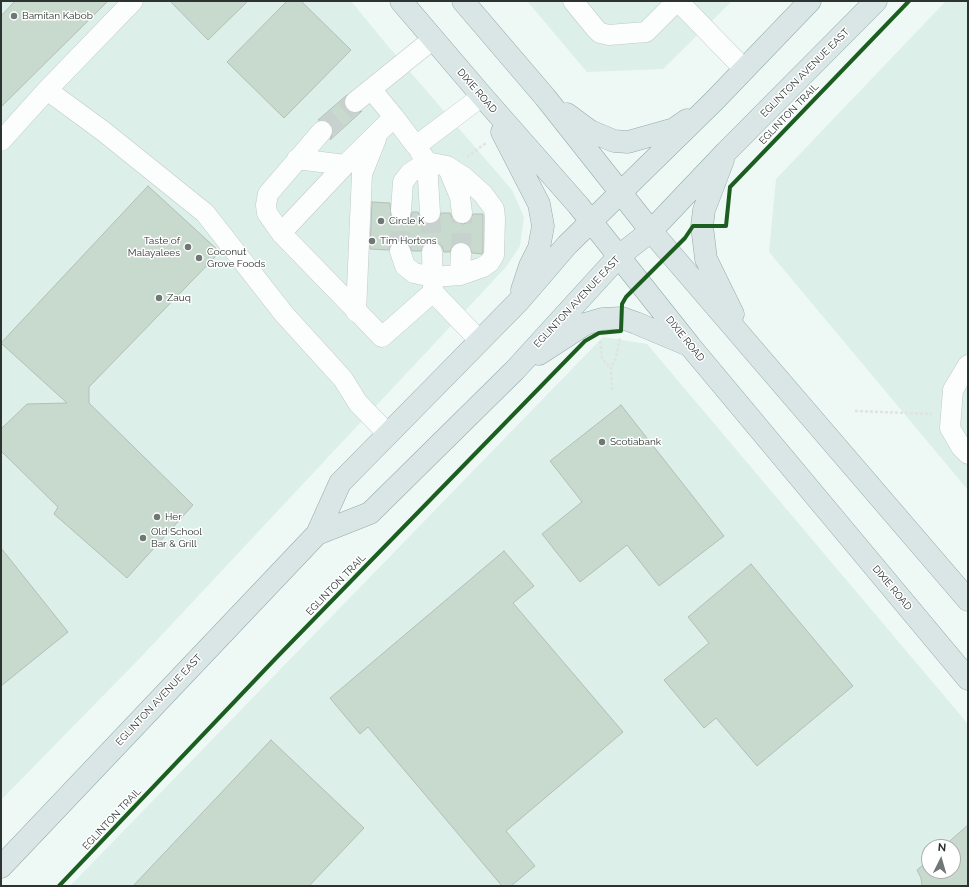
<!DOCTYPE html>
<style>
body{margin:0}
#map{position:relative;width:969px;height:887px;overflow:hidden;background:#eef9f5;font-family:Raleway,sans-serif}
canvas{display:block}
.frame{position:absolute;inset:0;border:2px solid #2c3331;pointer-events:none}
.north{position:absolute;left:921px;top:839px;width:40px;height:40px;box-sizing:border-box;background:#fff;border:1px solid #abadad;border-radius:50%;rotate:5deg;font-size:11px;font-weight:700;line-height:16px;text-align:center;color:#2c3331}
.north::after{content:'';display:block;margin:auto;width:14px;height:18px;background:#707876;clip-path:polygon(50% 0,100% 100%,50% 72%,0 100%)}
</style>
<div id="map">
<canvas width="969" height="887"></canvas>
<div class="frame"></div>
<div class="north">N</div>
</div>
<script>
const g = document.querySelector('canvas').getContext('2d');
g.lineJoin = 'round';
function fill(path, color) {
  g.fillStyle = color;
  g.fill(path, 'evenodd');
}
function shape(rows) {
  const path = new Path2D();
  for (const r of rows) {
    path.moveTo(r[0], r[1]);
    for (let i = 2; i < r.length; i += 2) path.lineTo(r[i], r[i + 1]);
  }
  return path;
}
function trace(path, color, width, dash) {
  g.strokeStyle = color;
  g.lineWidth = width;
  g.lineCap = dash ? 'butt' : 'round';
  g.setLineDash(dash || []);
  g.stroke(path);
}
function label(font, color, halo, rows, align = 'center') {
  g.font = font + ' Raleway,sans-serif';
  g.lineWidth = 3;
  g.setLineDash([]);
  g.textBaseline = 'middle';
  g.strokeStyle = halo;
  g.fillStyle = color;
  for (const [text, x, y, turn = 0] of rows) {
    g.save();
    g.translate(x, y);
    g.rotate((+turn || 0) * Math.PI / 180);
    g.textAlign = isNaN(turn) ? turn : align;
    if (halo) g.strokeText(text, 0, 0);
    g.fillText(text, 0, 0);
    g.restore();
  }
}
fill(shape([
 [1,1,351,1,387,45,512,190,524,217,520,246,506,267,142,656,1,800],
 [527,1,732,1,663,69,587,72],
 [946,1,968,1,968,490,769,252,776,179],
 [603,337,647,344,968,724,968,886,70,886],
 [929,847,953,847,953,871,929,871]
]), '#dcefe8');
const building = shape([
 [15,1,108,1,1,107,1,16,15,1],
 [170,1,248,1,208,40,170,1],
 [287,1,301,1,351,50,284,118,227,62,287,1],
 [347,95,344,103,346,110,356,113,362,111,330,140,333,133,333,127,324,120,318,120,347,95],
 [148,186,220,252,89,387,89,403,193,505,127,578,54,514,58,507,1,451,1,429,27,404,67,403,1,343,148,186],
 [372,202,390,203,391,216,400,222,406,221,411,217,412,212,418,212,421,220,430,224,437,222,441,213,450,213,453,220,463,224,469,222,473,214,483,214,483,252,482,254,472,253,468,244,461,242,452,246,450,252,444,252,442,246,432,241,426,242,421,251,412,251,408,243,402,240,392,243,389,250,370,249,372,202],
 [621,405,724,536,659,586,627,545,580,582,542,534,582,502,550,461,621,405],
 [1,548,68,632,1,686,1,548],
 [504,551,534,586,513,603,623,732,506,831,535,866,511,886,502,886,368,727,360,734,330,698,504,551],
 [751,564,853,686,757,766,716,718,704,728,664,680,709,643,688,617,751,564],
 [271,740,364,828,309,886,133,886,271,740],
 [968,825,968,886,922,886,921,878,917,870,929,860,929,871,953,871,953,847,943,847,968,825]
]);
fill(building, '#c8dace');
trace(building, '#b6beba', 1);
trace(shape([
 [322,131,355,102],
 [430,213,432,252],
 [400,251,401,211],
 [461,253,462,213]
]), '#c7d1ce', 20, [20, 10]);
const minor = shape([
 [573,1,595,28,600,33,609,35,646,32,677,1],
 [678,1,744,69],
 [371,89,394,117],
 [47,90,133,1],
 [355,102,433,39],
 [1,141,47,90,103,131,205,213,284,314,343,379,358,403,388,434],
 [297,159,345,165],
 [447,166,464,177,483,194,494,209,495,218,494,255,490,262,483,267,460,275],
 [401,211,403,182,410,173,427,162,420,152],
 [430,213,427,162,447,166,460,197,462,213],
 [281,233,267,213,266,205,268,194,322,131],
 [400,251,405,266,414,273,433,277,460,275,461,253],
 [432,252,433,290],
 [356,312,362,174,376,139],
 [479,340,433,292,382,337,281,233,345,165,394,117,416,146,482,96],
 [968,365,953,390,950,428,961,447,968,454]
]);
const major = shape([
 [401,1,482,96,578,205,690,346,968,679],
 [463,1,545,97,651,231,968,600],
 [567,114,590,131,614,141,628,142,674,129,687,120],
 [502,132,539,204,543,226,539,248,530,266,522,290],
 [723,160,704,210,702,226,706,259,733,314],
 [539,354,585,324,602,319,622,318,636,323,686,344],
 [317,534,370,513,515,370,619,256,651,231,726,152,876,1],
 [1,867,317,534,340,483,518,302,567,245,714,101,810,1]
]);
trace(minor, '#c1cac7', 21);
trace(major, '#91aba8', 23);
trace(shape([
 [467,157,486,143],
 [600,341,602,359,611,368],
 [612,390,611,368,616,357,620,338],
 [855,411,932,414]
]), '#e0e3e1', 2.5, [3, 2]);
trace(minor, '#fcfefe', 20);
trace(major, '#dae6e6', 22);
trace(shape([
 [59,886,276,658,585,341,599,333,621,331,622,304,626,297,685,238,693,226,726,226,730,187,909,1]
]), '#1b5e20', 4);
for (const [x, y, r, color] of [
 [14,16,4,"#707876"],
 [381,221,4,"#707876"],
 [372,241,4,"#707876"],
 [188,247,4,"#707876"],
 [199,258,4,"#707876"],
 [159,298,4,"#707876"],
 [602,442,4,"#707876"],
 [157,517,4,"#707876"],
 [143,538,4,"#707876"]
]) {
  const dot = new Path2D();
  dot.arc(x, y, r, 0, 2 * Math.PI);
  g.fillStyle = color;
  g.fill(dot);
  trace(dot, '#fff', 1.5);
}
label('10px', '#2c3331', '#fff', [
 ["Bamitan Kabob",22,16],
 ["Circle K",389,221],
 ["Taste of",180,241,"right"],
 ["Malayalees",180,253,"right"],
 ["Tim Hortons",380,241],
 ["Coconut",207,252],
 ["Grove Foods",207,264],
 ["Zauq",167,298],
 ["Scotiabank",610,442],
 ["Her",165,517],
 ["Old School",151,532],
 ["Bar & Grill",151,544]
], 'left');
label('10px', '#2c3331', '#fff', [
 ["EGLINTON AVENUE EAST",805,73,-45],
 ["DIXIE ROAD",477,91,49],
 ["EGLINTON TRAIL",789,114,-46],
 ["EGLINTON AVENUE EAST",577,302,-47],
 ["DIXIE ROAD",685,339,51],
 ["EGLINTON TRAIL",336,585,-46],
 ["DIXIE ROAD",892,588,50],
 ["EGLINTON AVENUE EAST",159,700,-47],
 ["EGLINTON TRAIL",112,819,-47]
]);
</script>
